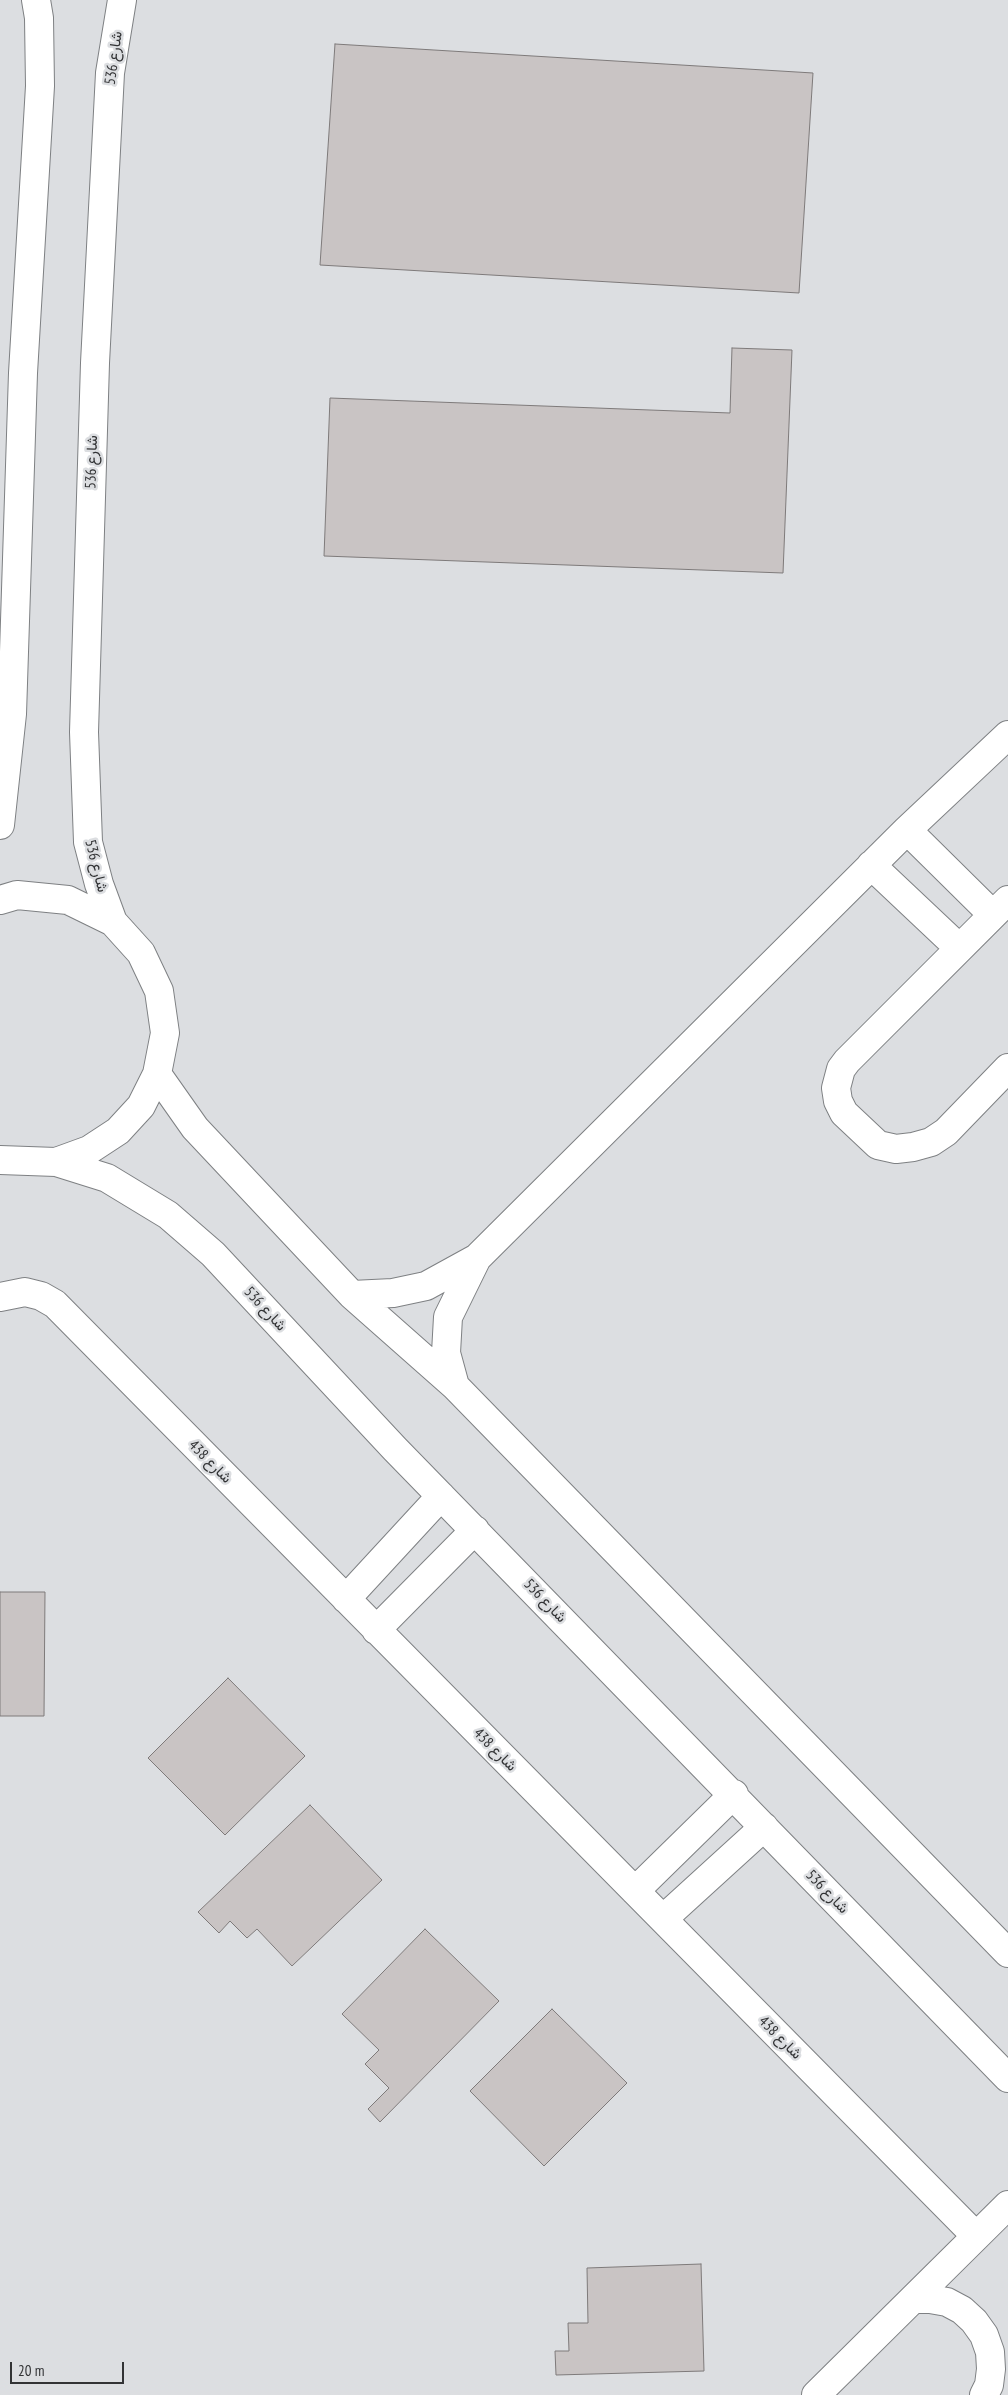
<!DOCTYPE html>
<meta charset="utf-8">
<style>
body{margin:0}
#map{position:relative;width:1008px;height:2395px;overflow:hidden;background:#dcdee1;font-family:"PT Sans Narrow",sans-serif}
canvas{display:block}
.scale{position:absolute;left:10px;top:2362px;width:114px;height:22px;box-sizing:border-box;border:2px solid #323335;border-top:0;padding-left:6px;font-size:15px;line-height:18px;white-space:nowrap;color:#323335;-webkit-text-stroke:4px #dcdee1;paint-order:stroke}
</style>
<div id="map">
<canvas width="1008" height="2395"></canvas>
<div class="scale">20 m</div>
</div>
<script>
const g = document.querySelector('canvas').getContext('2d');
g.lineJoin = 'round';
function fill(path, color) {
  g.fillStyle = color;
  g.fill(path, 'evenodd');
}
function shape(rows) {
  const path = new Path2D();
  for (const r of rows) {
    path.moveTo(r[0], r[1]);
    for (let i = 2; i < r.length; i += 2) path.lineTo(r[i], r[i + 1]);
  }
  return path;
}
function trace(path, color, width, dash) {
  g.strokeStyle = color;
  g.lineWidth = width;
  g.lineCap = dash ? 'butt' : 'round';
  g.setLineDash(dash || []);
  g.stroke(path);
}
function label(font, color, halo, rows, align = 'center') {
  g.font = font + ' "PT Sans Narrow",Vazirmatn,sans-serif';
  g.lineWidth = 5;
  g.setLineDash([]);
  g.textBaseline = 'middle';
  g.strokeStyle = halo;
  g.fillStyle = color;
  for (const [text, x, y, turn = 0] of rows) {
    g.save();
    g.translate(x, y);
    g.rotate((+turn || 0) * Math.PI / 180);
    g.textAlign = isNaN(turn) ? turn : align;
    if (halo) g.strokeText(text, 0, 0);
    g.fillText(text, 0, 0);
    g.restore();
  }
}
const building = shape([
 [335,44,813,73,799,293,320,265,335,44],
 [732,348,792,350,783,573,324,556,330,398,730,413,732,348],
 [0,1592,45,1592,44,1716,0,1716,0,1592],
 [228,1678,305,1756,225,1835,148,1758,228,1678],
 [310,1805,382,1880,292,1966,257,1929,247,1938,230,1921,219,1933,198,1912,310,1805],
 [425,1929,499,2001,380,2122,368,2109,389,2088,365,2064,379,2050,342,2014,425,1929],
 [552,2009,627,2083,544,2166,470,2091,552,2009],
 [701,2264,704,2371,556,2375,555,2351,569,2351,568,2323,588,2323,587,2268,701,2264]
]);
fill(building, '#c9c4c4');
trace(building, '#7e7a7a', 1);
const minor = shape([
 [0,825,12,714,23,373,40,86,39,18,36,0],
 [907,830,993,915],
 [871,865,959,948],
 [0,900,17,895,68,900,113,922,141,953,159,991,165,1033,157,1074,141,1106,118,1131,89,1150,56,1162,0,1160],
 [1008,900,847,1061,841,1069,836,1088,838,1101,844,1113,878,1145,896,1149,913,1147,931,1142,946,1132,1008,1068],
 [113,922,99,884,88,842,84,732,95,363,110,73,122,0],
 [157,1074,195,1128,352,1295,455,1386,1008,1953],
 [56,1162,107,1178,168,1215,213,1254,395,1449,1008,2078],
 [352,1295,393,1293,426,1286,477,1258,907,830,1008,735],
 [0,1297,25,1292,41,1296,55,1304,976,2236],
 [455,1386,446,1353,448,1317,477,1258],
 [346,1599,441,1496],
 [376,1630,475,1530],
 [635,1891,734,1794],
 [663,1919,764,1827],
 [913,2299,930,2299,947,2302,962,2310,974,2321,984,2335,990,2352,991,2369,989,2385,984,2395],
 [816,2395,1008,2205]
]);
trace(minor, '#7e8083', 30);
trace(minor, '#fff', 28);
label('15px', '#323335', '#dcdee1', [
 ["شارع 536",114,58,-82],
 ["شارع 536",92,462,-88],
 ["شارع 536",96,866,76],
 ["شارع 536",265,1309,47],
 ["شارع 438",210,1462,45],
 ["شارع 536",545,1601,46],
 ["شارع 438",495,1750,45],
 ["شارع 536",827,1892,46],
 ["شارع 438",780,2038,45]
]);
</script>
